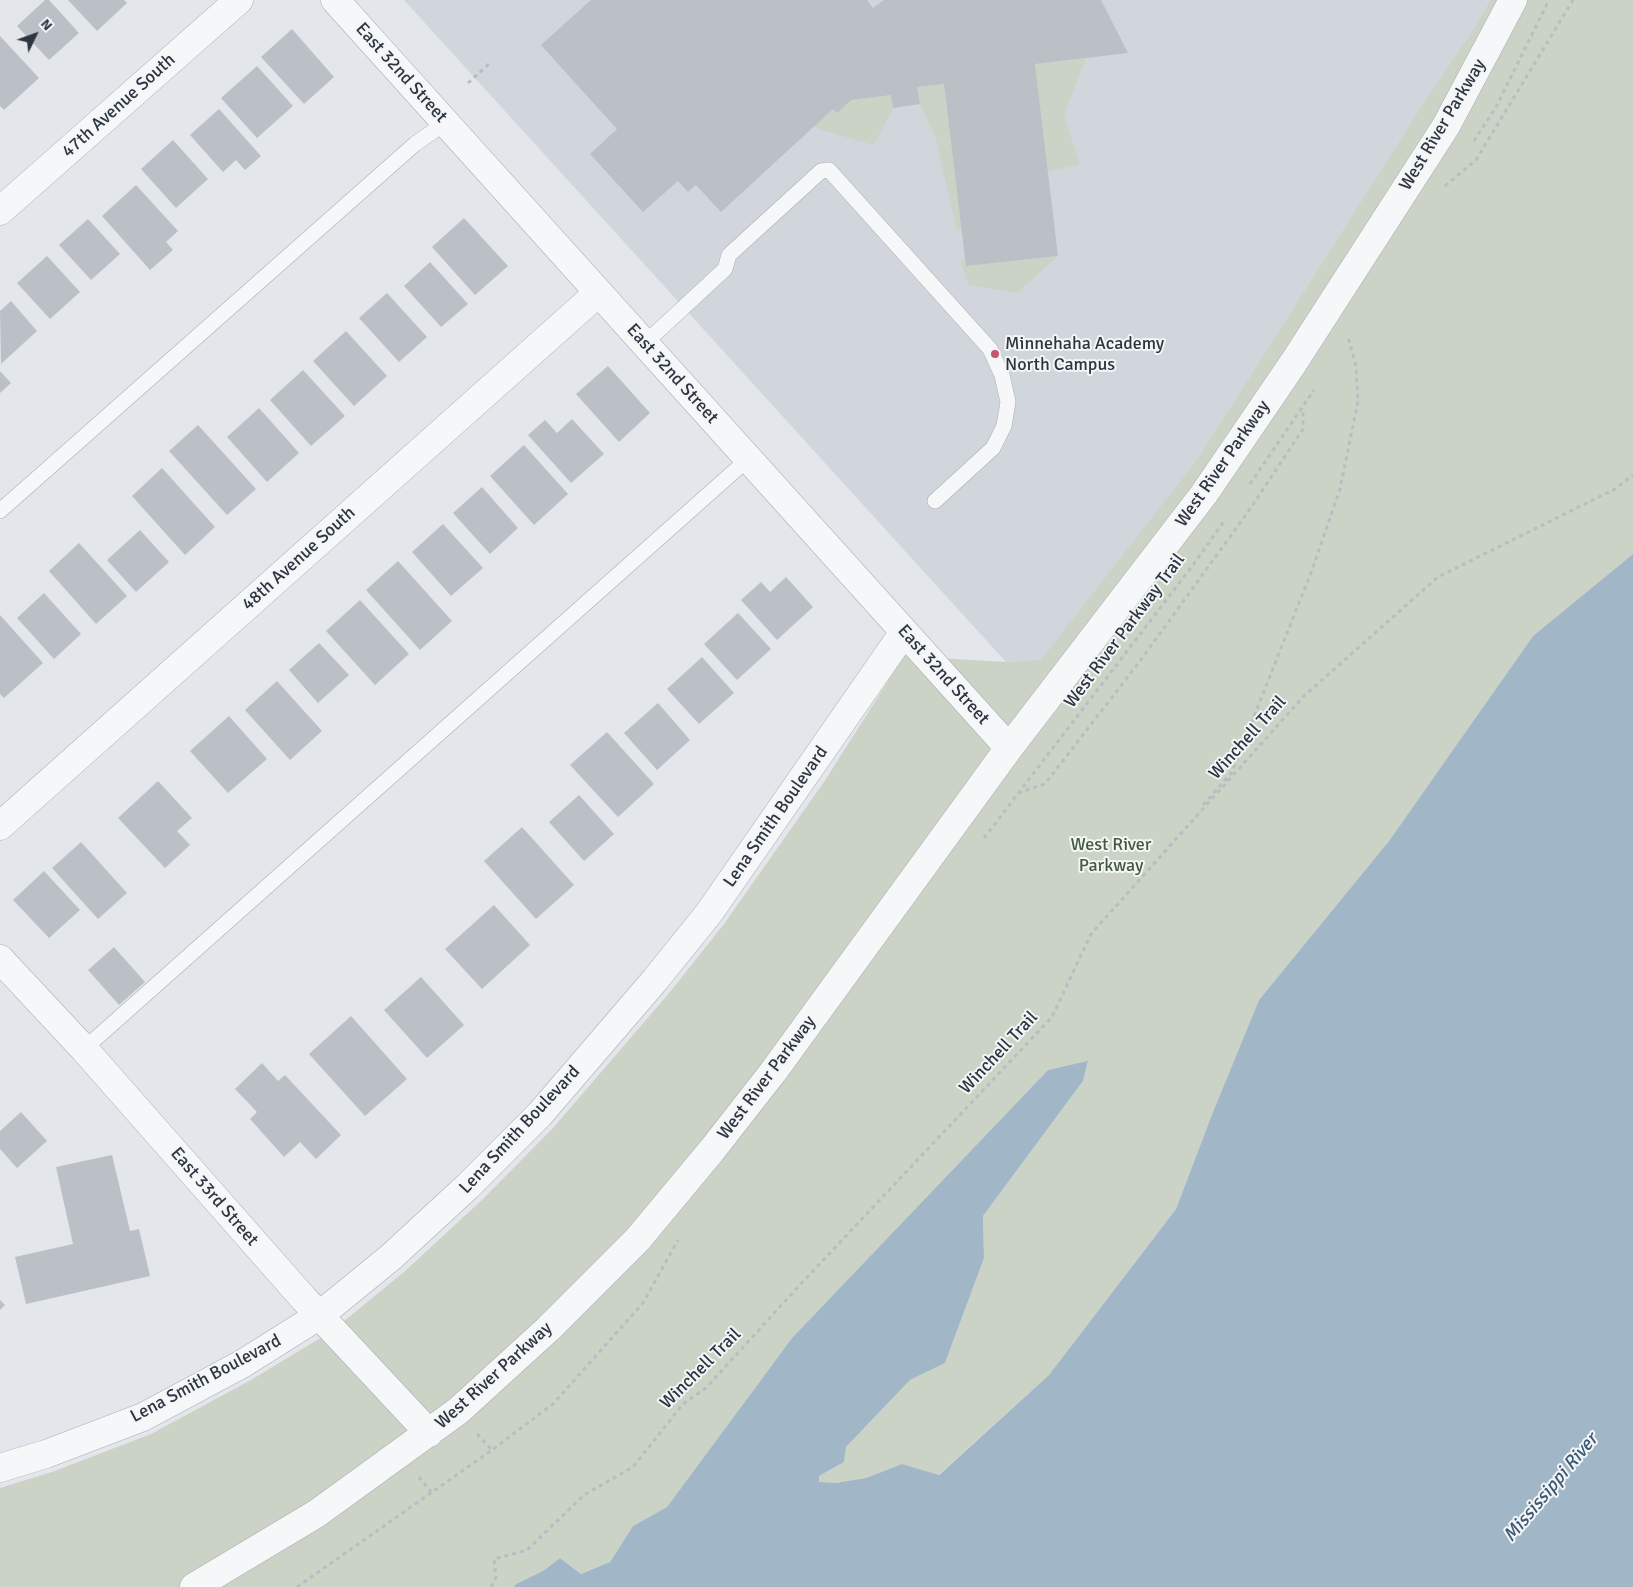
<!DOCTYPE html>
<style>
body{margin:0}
#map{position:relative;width:1633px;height:1587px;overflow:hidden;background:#e3e6ea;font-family:Signika,sans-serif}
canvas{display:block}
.north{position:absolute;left:10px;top:10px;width:50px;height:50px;-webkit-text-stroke:4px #f3f5f7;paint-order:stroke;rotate:48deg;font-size:14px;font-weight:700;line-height:20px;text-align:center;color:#2c3641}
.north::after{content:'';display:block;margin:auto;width:18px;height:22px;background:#2c3641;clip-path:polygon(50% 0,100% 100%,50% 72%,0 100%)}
</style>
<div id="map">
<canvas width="1633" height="1587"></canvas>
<div class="north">N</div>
</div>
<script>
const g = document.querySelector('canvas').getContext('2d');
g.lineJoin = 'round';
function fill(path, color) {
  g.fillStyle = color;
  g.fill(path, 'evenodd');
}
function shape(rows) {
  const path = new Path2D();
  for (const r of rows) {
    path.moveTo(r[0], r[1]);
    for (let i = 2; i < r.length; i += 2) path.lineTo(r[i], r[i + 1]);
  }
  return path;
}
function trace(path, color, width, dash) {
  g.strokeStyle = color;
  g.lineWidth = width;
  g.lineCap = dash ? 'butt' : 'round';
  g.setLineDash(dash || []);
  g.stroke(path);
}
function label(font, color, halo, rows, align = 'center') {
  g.font = font + ' Signika,sans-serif';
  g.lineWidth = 4;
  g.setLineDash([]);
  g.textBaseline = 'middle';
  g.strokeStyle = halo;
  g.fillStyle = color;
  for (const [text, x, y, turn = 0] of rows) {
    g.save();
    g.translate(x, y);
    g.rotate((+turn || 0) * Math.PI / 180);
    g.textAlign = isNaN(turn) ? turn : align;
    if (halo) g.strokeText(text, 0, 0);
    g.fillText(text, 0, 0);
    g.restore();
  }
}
fill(shape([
 [404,0,1490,0,1477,24,1424,102,1198,458,1041,661,1006,662]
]), '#d1d6dc');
fill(shape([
 [1490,0,1633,0,1633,554,1533,636,1389,841,1259,1000,1213,1112,1176,1209,1049,1375,938,1475,902,1464,866,1478,835,1483,819,1483,819,1476,844,1462,846,1447,910,1380,945,1363,984,1258,983,1216,1083,1081,1088,1062,1048,1070,792,1338,667,1507,633,1526,610,1562,581,1574,560,1558,543,1571,516,1584,514,1587,0,1587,0,1488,52,1472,151,1434,251,1380,332,1331,404,1272,482,1200,554,1127,670,992,724,924,824,782,904,656,1006,662,1041,660,1198,458,1424,102,1477,24],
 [1086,58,1064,115,1080,165,1048,171,1035,64],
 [944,84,962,229,957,230,935,136,920,104,917,87],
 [891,95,893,108,874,145,818,129,815,125,833,109,837,113,851,100],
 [1058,256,1017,293,968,285,961,260,965,259,966,266]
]), '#cad3c5');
fill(shape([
 [1633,554,1633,1587,514,1587,516,1584,543,1571,560,1558,581,1574,610,1562,633,1526,667,1507,792,1338,1048,1070,1088,1061,1083,1081,983,1216,984,1258,945,1363,910,1380,846,1447,844,1462,819,1476,819,1482,835,1483,866,1478,902,1464,939,1475,1049,1375,1176,1209,1213,1112,1259,1000,1389,841,1533,636]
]), '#a1b7c7');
fill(shape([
 [45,0,49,0,79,33,49,60,17,26],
 [68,0,124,0,127,3,97,31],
 [591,0,867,0,873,8,884,0,1101,0,1128,53,1035,64,1058,256,966,266,944,84,917,87,920,104,893,108,891,95,851,100,837,113,833,109,721,212,696,185,688,192,678,181,643,212,590,154,617,129,541,45],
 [292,29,334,77,304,104,261,57],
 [0,36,39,78,4,110,0,106],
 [257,66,293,106,257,138,221,98],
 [219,109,261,156,245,170,236,160,223,172,190,135],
 [173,140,208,179,176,208,141,169],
 [136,185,178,231,166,242,173,250,150,270,102,216],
 [464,218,508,266,475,295,432,247],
 [88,219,120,254,91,280,59,245],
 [47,256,80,292,50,319,17,283],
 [430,262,468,304,441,327,404,286],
 [387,293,427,337,399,362,359,318],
 [11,301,37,331,1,364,0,311],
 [346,331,387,376,354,406,313,361],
 [608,366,650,413,619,442,576,394],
 [303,370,345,416,311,446,270,400],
 [0,371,11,383,0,393],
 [259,408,299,453,267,482,227,437],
 [572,419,604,454,571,483,528,435,545,420,557,433],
 [198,425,256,489,227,515,169,451],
 [524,445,568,494,534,525,490,476],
 [162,468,215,527,185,555,132,496],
 [482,487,518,528,490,554,453,513],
 [443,524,483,568,451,596,412,552],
 [140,530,169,562,136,592,107,560],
 [79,543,127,596,96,624,49,571],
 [398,561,452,621,420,650,366,590],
 [786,577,813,607,777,640,741,600,761,582,770,592],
 [44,593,81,634,54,659,17,618],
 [360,600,409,654,375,685,326,631],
 [738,613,771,649,737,680,704,644],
 [0,615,43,663,4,698,0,694],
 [319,643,349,675,318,703,289,670],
 [702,657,734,693,699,724,667,689],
 [277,681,322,731,290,760,245,710],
 [658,703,690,740,657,770,624,733],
 [229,716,267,759,228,793,190,751],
 [607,732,654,784,618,817,570,765],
 [158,781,192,818,177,831,190,845,165,868,118,818],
 [579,795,614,834,584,861,549,822],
 [522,827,574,885,536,919,484,861],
 [81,842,127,893,98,919,52,868],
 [44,871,80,910,49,938,13,900],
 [494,905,530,945,482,989,445,949],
 [114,947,145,982,119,1005,88,970],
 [421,977,464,1025,427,1058,384,1010],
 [351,1016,407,1079,365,1116,309,1054],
 [262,1063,278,1081,285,1075,341,1135,316,1159,300,1142,284,1157,250,1119,257,1112,235,1089],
 [21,1112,47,1141,17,1168,0,1149,0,1131],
 [112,1155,130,1231,139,1229,150,1276,26,1304,15,1257,73,1244,56,1167],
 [0,1300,5,1305,0,1310]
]), '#bbc0c6');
const lane = shape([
 [644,344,725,269,729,255,821,171,829,170,990,349,1002,375,1008,402,1004,426,993,448,935,501],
 [0,511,415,144,445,123],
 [84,1049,748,459]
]);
const street = shape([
 [335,0,1009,748],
 [0,211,239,0],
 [0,826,598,293],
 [0,959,84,1049,304,1299,429,1433],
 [0,1468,46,1454,143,1417,242,1364,320,1315,391,1257,468,1186,540,1114,655,980,709,913,904,632],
 [194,1587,316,1514,458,1411,548,1329,638,1239,712,1150,773,1072,1009,748,1204,494,1294,362,1446,126,1513,0]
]);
trace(lane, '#a8aeb4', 16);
trace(street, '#a8aeb4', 29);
trace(shape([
 [468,83,490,63],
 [1474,141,1496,107,1549,0],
 [1445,186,1476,160,1573,0],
 [1250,484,1314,390],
 [1018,793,1045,784,1140,661,1248,512,1303,429,1303,408],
 [1203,805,1232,772,1312,570,1340,489,1358,401,1356,366,1348,337],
 [984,838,1193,565,1225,520],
 [477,1434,492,1450],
 [419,1477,431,1492],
 [297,1587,492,1450,553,1404,643,1303,678,1240],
 [491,1587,496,1577,494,1559,527,1550,584,1495,633,1467,683,1404,706,1388,797,1288,1052,1017,1091,934,1303,697,1438,577,1615,489,1633,475]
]), '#b9bdc2', 3, [4, 4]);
trace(lane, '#f6f7f9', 15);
trace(street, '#f6f7f9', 28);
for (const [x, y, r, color] of [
 [995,354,5,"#c4536f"]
]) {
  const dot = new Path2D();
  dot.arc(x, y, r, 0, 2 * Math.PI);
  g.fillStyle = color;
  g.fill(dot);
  trace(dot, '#f3f5f7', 2);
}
label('18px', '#2c3641', '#f3f5f7', [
 ["East 32nd Street",401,73,48],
 ["47th Avenue South",119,106,-42],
 ["West River Parkway",1443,125,-59],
 ["East 32nd Street",672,374,48],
 ["West River Parkway",1223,464,-55],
 ["48th Avenue South",299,559,-42],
 ["West River Parkway Trail",1125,631,-53],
 ["East 32nd Street",943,675,48],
 ["Winchell Trail",1248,738,-48],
 ["Lena Smith Boulevard",776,817,-55],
 ["Winchell Trail",999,1053,-47],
 ["West River Parkway",767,1078,-53],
 ["Lena Smith Boulevard",520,1130,-47],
 ["East 33rd Street",214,1197,49],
 ["Winchell Trail",701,1369,-45],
 ["West River Parkway",494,1376,-42],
 ["Lena Smith Boulevard",206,1379,-28]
]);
label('18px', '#2c3641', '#f3f5f7', [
 ["Minnehaha Academy",1005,344],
 ["North Campus",1005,365]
], 'left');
label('18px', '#445b3b', '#f3f5f7', [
 ["West River",1111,845],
 ["Parkway",1111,866]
]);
label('italic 19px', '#3a5872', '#f3f5f7', [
 ["Mississippi River",1551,1488,-50]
]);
</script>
